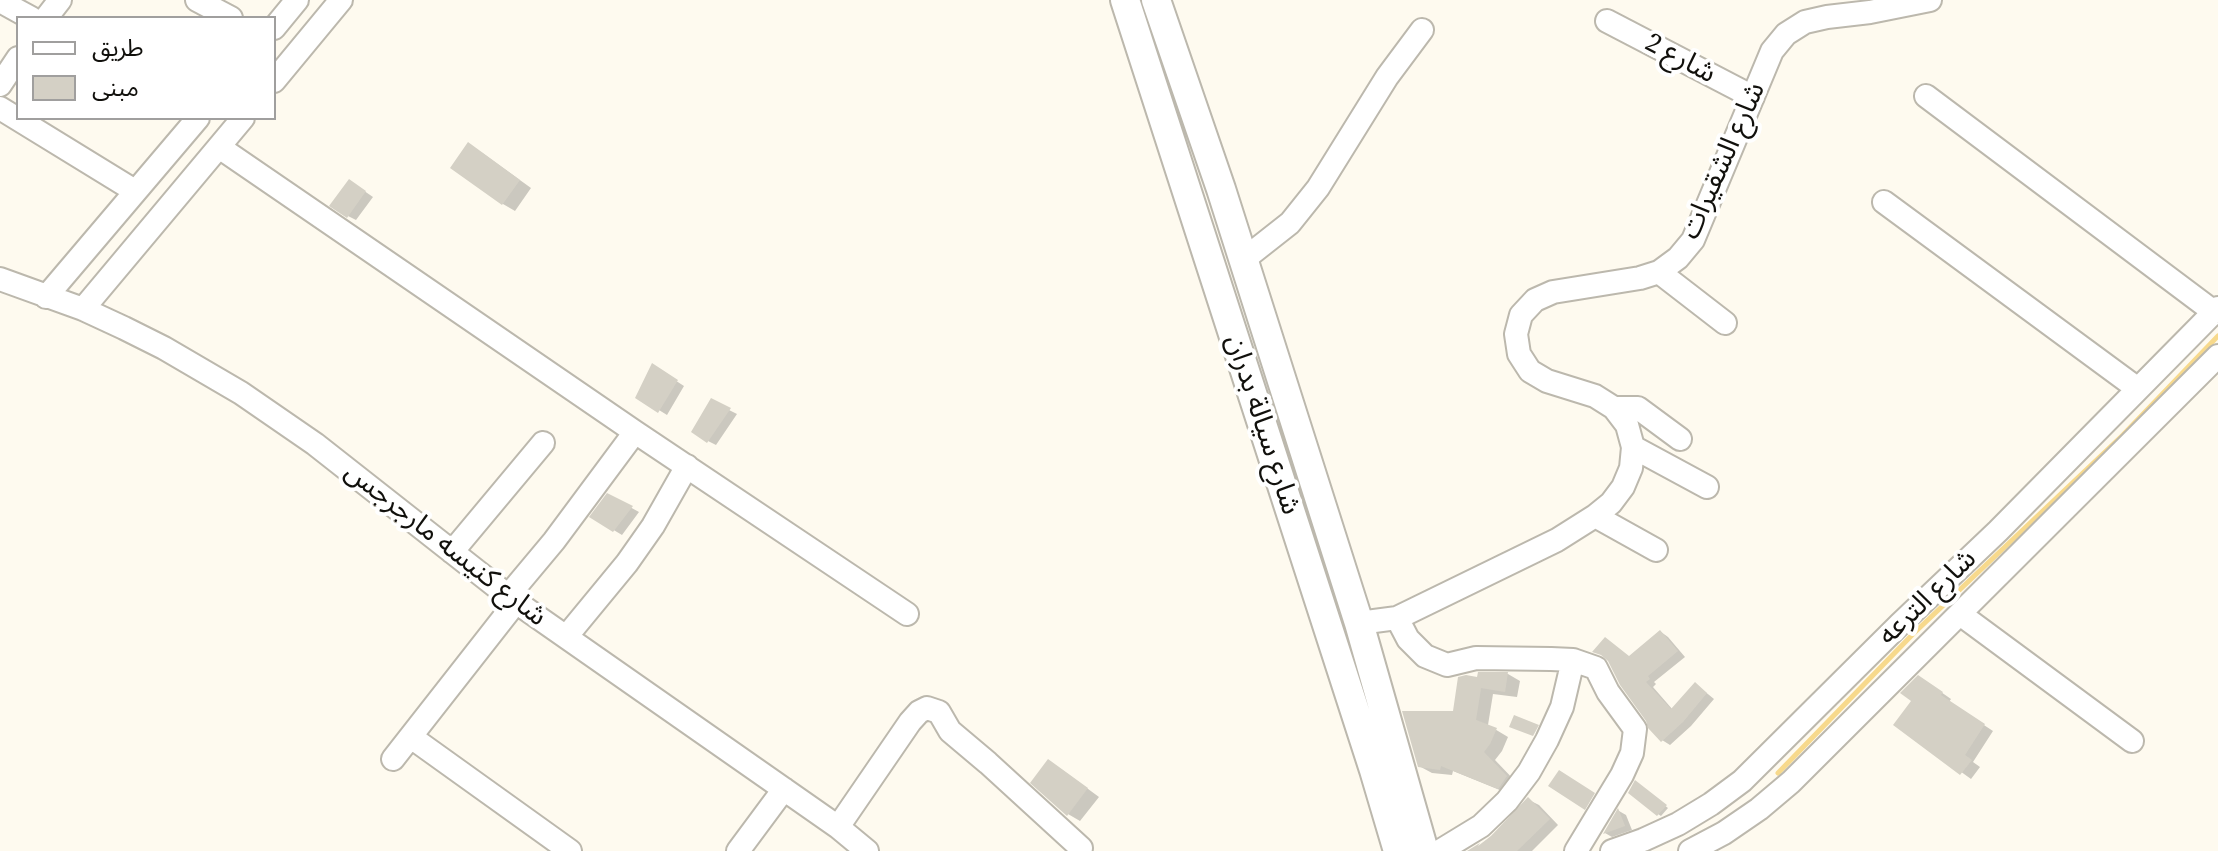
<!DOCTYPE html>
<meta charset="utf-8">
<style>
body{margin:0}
#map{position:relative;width:2218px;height:851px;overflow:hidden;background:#fefaef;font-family:"Source Serif 4","Noto Sans Arabic",serif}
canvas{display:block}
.legend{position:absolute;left:16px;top:16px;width:260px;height:104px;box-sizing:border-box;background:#fff;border:2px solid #a09f9e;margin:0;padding:10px 14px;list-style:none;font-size:24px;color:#11100c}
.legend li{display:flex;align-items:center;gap:16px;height:40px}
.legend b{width:40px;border:2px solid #a09f9e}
</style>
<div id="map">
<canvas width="2218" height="851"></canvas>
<ul class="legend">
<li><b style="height:10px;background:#fff"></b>طريق</li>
<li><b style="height:22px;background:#d4d0c5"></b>مبنى</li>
</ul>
</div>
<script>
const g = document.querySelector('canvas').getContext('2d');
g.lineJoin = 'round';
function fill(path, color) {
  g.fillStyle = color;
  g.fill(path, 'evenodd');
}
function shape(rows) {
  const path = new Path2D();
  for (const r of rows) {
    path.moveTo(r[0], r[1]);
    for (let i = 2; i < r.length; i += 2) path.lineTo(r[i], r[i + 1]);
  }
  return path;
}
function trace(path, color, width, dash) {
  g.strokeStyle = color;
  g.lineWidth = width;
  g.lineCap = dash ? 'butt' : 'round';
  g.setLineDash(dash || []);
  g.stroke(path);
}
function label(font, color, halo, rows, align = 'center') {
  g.font = font + ' "Source Serif 4","Noto Sans Arabic",serif';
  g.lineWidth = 8;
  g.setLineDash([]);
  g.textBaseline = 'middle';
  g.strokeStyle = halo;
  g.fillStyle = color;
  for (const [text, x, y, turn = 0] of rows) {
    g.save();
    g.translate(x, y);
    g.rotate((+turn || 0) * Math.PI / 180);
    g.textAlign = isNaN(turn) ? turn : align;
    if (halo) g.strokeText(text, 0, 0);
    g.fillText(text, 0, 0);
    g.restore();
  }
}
fill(shape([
 [481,152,531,188,515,211,503,204],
 [357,186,373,197,356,220,348,216],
 [653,366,684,386,667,415,638,397],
 [711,401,737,414,716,445,708,441],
 [608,495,639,512,622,535,592,517],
 [1661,632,1668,637,1685,657,1654,682,1656,684,1653,687,1673,710,1703,690,1714,699,1691,726,1670,745,1662,740,1630,658],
 [1480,674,1508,674,1520,681,1517,697,1493,694,1488,725,1508,737,1502,751,1495,760,1518,784,1512,795,1453,771,1452,775,1432,773,1419,766,1479,679],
 [1928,683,1951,699,1949,702,1993,731,1973,762,1980,767,1971,779,1896,725],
 [1061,769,1099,797,1080,821,1068,814],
 [1639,785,1668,808,1661,816,1658,814],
 [1529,800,1539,805,1558,825,1532,851,1471,851,1481,846],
 [1619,811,1626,815,1632,830,1612,837,1605,833]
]), '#0003');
trace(shape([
 [1778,773,1913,634,2123,435,2218,336]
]), '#f7d98c', 5);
fill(shape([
 [468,142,520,180,502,205,450,168],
 [349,179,366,191,347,218,329,206],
 [652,363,678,380,658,413,635,398],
 [711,398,731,408,707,443,691,432],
 [607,493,633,506,613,532,589,517],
 [1660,630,1678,651,1648,676,1650,679,1646,682,1671,709,1695,682,1707,693,1683,722,1661,742,1648,728,1646,721,1620,685,1608,661,1601,655,1592,652,1605,637,1629,656],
 [1478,672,1508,672,1505,692,1481,688,1476,720,1497,728,1490,744,1484,752,1507,776,1498,789,1441,766,1440,770,1418,767,1402,711,1453,711,1458,677,1466,675,1477,677],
 [1918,675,1943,692,1941,695,1985,724,1965,755,1972,760,1960,775,1893,725,1911,701,1900,693],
 [1514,715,1539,725,1533,736,1509,727],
 [1048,759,1088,788,1067,816,1030,783],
 [1559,770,1595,793,1585,810,1548,786],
 [1635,780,1667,805,1657,816,1628,793],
 [1528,797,1550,819,1517,851,1467,851,1480,843,1478,846,1491,836],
 [1618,808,1625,826,1603,834]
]), '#d4d0c5');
const minor = shape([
 [197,0,231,18],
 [0,1,31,18],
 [46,18,60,0],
 [1607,21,1753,97],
 [274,28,297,0],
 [274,81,341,0],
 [0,85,18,58],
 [1926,96,2214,312],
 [0,108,135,191],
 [219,147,635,432,907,614],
 [1884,202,2138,389],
 [1243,260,1290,223,1318,188,1387,77,1422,30],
 [1659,272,1725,323],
 [0,279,83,309,124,328,164,348,241,393,315,444,516,602,838,827,867,851],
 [46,297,198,118],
 [83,309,243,118],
 [1614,408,1638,408,1680,439],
 [1633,447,1707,487],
 [1595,516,1656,550],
 [452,552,543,443],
 [508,596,554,541,635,432],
 [1960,614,2132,741],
 [1397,618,1408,639,1425,656,1447,665,1476,658,1551,659,1573,660,1596,668,1608,692,1635,729,1632,753,1622,775,1576,851],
 [1359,623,1397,618,1557,540,1595,516,1611,503,1623,487,1631,468,1633,447,1627,425,1614,408,1595,396,1547,381,1530,371,1519,354,1516,334,1521,315,1535,300,1553,292,1640,278,1659,272,1678,258,1693,240,1772,51,1786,34,1805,22,1827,17,1870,12,1930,0],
 [566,637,627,563,653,526,687,466],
 [411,737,570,851],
 [393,759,516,602],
 [838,827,910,722,919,712,927,708,939,712,950,731,988,763,1081,848],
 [738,851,784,789],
 [1440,851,1481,826,1507,801,1529,772,1547,740,1562,707,1573,660],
 [1612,851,1643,840,1678,824,1711,804,1742,781,1899,625,1998,531,2218,308],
 [1690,851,1724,833,1759,809,1791,782,2218,356]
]);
const major = shape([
 [1125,0,1374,770,1398,851],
 [1156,0,1221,189,1359,623,1424,851]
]);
trace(minor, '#bcb8ad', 26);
trace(major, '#bcb8ad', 32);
trace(minor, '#fff', 22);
trace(major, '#fff', 28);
label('28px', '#11100c', '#fff', [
 ["شارع 2",1680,59,28],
 ["شارع الشقيرات",1724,161,-66],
 ["شارع سيالة بدران",1262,425,72],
 ["شارع كنيسه مارجرجس",445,545,38],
 ["شارع الترعه",1928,598,-44]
]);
</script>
